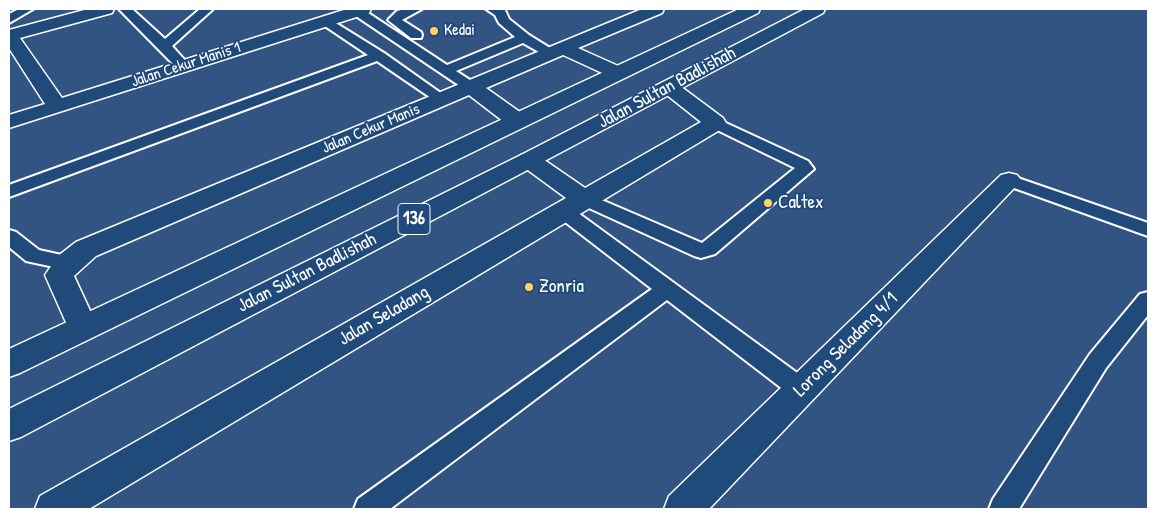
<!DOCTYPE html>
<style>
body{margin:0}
#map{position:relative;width:1157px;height:518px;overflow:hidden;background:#315482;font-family:"Patrick Hand",sans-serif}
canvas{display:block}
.frame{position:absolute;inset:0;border:10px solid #fff;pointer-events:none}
</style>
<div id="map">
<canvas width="1157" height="518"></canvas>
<div class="frame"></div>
</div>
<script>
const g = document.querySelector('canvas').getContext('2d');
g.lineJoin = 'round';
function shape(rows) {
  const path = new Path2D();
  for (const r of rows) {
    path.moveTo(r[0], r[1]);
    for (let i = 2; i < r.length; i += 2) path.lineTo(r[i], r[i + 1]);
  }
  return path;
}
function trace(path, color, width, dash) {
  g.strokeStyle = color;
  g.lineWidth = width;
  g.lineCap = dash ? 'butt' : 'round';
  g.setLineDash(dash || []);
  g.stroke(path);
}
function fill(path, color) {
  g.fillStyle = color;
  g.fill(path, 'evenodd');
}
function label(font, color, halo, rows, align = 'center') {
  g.font = font + ' "Patrick Hand",sans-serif';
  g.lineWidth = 4;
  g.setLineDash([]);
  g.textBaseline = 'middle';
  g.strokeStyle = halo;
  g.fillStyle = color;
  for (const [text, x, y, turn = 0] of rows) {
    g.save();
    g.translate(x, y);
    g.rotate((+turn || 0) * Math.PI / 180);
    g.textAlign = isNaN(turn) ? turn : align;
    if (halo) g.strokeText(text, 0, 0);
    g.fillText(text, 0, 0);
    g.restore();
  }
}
const lane = shape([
 [19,9,33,9,9,23,9,14,19,9],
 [119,9,132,9,165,39,200,9,213,9,172,46,190,66,183,70,178,69,119,9],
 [353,9,362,9,447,65,515,37,499,23,495,15,486,9,505,10,509,19,529,35,558,53,556,56,546,56,523,43,456,71,476,84,478,87,476,90,471,91,466,90,353,14,351,11,353,9],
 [405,9,422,9,402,20,421,32,422,35,421,38,411,38,388,20,397,11,405,9],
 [326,17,384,53,449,99,447,102,442,103,437,102,377,61,9,197,9,185,368,55,322,24,320,21,322,18,326,17],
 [715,118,808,161,814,169,715,254,701,258,694,256,578,203,575,199,578,195,584,193,590,195,702,243,795,168,709,126,707,123,709,120,715,118],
 [1009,175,1148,223,1148,236,1003,184,1000,180,1003,176,1009,175],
 [563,205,570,207,811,383,814,390,811,397,802,400,793,397,667,300,390,509,354,509,358,499,652,289,556,215,554,211,556,207,563,205],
 [9,230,16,232,39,250,75,258,78,263,75,268,68,270,26,261,9,247,9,230],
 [1148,292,1148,315,1106,368,1019,509,989,509,993,499,1090,354,1140,294,1148,292]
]);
const street = shape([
 [88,9,114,9,112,13,20,38,62,98,347,9,371,9,369,13,9,128,9,115,45,104,9,48,9,30,88,9],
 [642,9,664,9,662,13,578,48,625,69,628,73,625,77,618,79,611,77,563,55,486,88,524,115,527,120,524,125,516,126,508,125,469,95,96,256,74,276,98,328,94,336,83,340,72,336,45,275,58,256,76,242,642,9],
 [669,81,676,83,723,118,726,123,723,128,89,509,35,509,40,496,566,198,521,165,517,160,521,155,529,153,537,155,585,188,701,122,662,91,659,87,662,83,669,81],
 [1009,173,1017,175,1021,180,1017,185,709,509,664,509,669,496,1001,175,1009,173]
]);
const primary = shape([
 [739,9,760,9,758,13,20,373,9,377,9,349,739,9],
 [805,9,825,9,823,13,537,165,21,437,9,441,9,409,521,155,805,9]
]);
trace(lane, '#fff', 4);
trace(street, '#fff', 3);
trace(primary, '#fff', 3);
fill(lane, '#1f4a7a');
fill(street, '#1f4a7a');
fill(primary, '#1f4a7a');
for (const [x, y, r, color] of [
 [434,31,5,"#ffd166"],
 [768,203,5,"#ffd166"],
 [529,287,5,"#ffd166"]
]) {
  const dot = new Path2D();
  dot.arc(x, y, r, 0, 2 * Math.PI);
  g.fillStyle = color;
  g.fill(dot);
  trace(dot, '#1f4a7a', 2);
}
label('16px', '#fff', '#1f4a7a', [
 ["Kedai",444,31]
], 'left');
label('16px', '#fff', '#1f4a7a', [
 ["Jalan Cekur Manis 1",186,65,-18],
 ["Jalan Cekur Manis",371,129,-23]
]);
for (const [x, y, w] of [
 [414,219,32]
]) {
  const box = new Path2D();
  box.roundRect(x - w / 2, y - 15.5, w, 31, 4);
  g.fillStyle = '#1f4a7a';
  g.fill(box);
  trace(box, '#fff', 1);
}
label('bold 18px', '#fff', null, [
 ["136",414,219]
]);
label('19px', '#fff', '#1f4a7a', [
 ["Jalan Sultan Badlishah",667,88,-28],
 ["Jalan Sultan Badlishah",307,273,-27],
 ["Jalan Seladang",384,316,-30],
 ["Lorong Seladang 4/1",846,345,-45]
]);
label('19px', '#fff', '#1f4a7a', [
 ["Caltex",778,203],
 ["Zonria",539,287]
], 'left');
</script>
